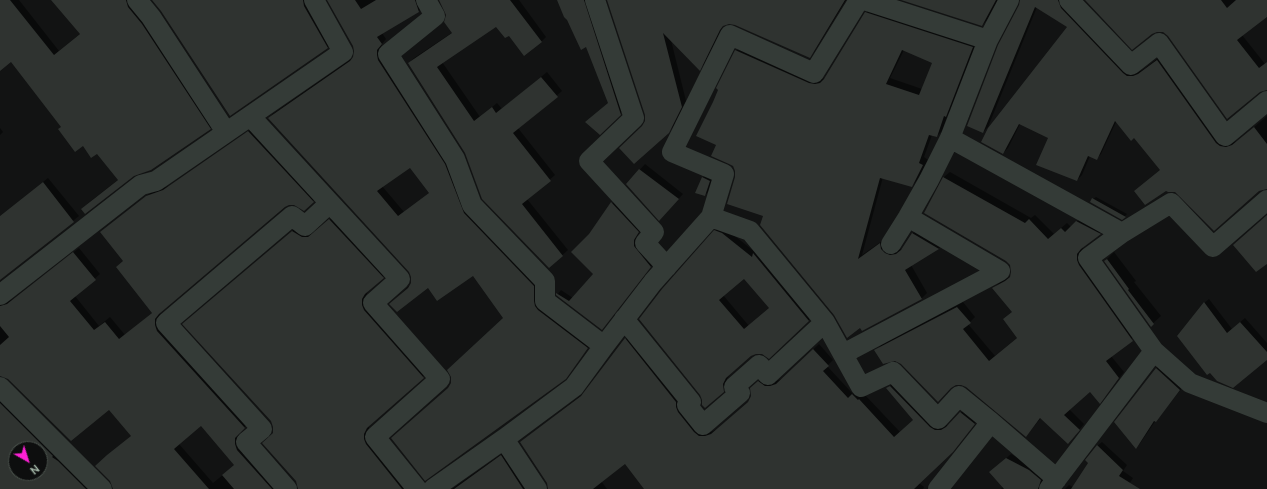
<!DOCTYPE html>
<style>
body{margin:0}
#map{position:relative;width:1267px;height:489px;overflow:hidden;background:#121313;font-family:Ubuntu,sans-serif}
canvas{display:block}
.north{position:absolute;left:8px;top:441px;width:40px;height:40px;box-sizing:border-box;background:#0d0e0e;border:1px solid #49514b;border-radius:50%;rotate:141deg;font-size:11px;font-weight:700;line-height:16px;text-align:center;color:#a2b5a6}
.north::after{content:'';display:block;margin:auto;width:14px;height:18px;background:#fd20d5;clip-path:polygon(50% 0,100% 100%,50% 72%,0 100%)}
</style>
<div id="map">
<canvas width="1267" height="489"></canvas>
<div class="north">N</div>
</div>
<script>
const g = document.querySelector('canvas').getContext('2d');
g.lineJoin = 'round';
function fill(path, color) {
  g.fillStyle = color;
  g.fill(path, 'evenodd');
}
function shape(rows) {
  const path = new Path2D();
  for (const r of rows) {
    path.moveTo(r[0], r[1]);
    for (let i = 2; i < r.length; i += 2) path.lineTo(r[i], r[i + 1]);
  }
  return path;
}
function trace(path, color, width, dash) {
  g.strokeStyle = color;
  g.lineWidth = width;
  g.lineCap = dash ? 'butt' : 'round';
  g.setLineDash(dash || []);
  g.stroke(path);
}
fill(shape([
 [0,0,19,0,59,51,81,33,52,0,132,0,215,124,210,129,87,204,119,179,97,153,83,145,62,127,11,60,0,69],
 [153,0,309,0,332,43,327,48,161,9],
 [328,0,422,0,424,6,419,11,382,33,386,39,382,44,381,49,449,159,468,208,592,343,565,378,449,387,504,318,474,274,428,287,396,299,412,283,412,277,410,271,269,118,274,113,354,57,354,46],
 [410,167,430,193,404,212,382,186],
 [440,0,519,0,546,37,541,42,509,34,496,25,442,62,480,117,497,103,502,109,547,72,562,91,518,128,555,175,527,199,568,250,549,267,466,152,409,63,414,58,453,32],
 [559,0,589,0,625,109,600,133,609,102,587,45,582,48,565,17],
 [608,0,846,0,814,52,809,57,735,24,724,24,704,64,700,69,671,40,686,101,673,127,668,132,643,126,646,121,646,115],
 [905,0,998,0,987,20,982,25],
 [1021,0,1064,0,1138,72,1144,69,1162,55,1232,143,1239,140,1267,116,1267,188,1176,191,1166,190,1135,191,1161,170,1134,137,1116,122,1101,154,1096,159,1090,156,1082,175,1077,180,1049,137,1020,124,1008,148,1003,153,1069,27,1037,7,988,127,983,132],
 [1086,0,1267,0,1267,18,1266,17,1242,35,1265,64,1267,62,1267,89,1164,31],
 [871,7,978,42,951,110,948,114,942,131,937,136,932,135,924,157,928,160,917,180,912,186,883,177,862,255,885,239,896,250,903,249,913,233,918,228,944,243,939,248,911,265,927,293,921,299,835,314,736,177,736,171,733,166,717,144,714,103,736,51,742,45,821,79,826,78,866,13],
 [904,50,933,62,922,89,890,78],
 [254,127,318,196,304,210,294,204,289,204,162,310,160,314,160,320,250,422,240,431,239,438,281,489,114,489,132,436,110,408,0,375,0,300,7,302,13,299,79,248,100,274,75,296,99,326,110,317,125,335,153,312,124,261,101,232,153,191,169,186],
 [201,425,235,465,213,483,179,444],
 [0,128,3,132,0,135],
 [645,164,683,194,664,214,627,184],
 [708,172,714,175,710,190,705,195,702,178],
 [950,172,1031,218,1035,215,1054,234,1067,223,1071,227,1083,216,1105,228,1083,247,1082,253,1137,334,1111,356,1124,372,1105,397,1090,390,1069,409,1084,424,1068,443,1041,418,1026,436,967,386,902,363,876,351,881,345,963,302,975,317,968,324,995,356,1018,337,1013,311,994,288,999,283,1011,276,1012,272,1011,265,1006,260,925,212,944,177],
 [48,178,79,216,0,279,0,216],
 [1096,197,1127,214,1122,219,1093,199],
 [615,200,642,228,636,238,640,247,654,263,605,325,558,295,558,294,561,290,573,298,594,274,589,235],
 [335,215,388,272,369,290,367,293,366,299,428,372,371,423,369,427,369,434,411,489,299,489,299,487,274,434,274,427,272,421,189,319,298,226,308,232,315,232],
 [720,227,726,229,755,252,813,316,769,357,763,353,756,353,751,356,730,374,727,379,728,387,723,391,715,231],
 [744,278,770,308,749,326,723,295],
 [1114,252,1136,281,1134,282,1161,316,1151,325,1105,261],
 [1209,299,1232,329,1245,318,1267,343,1267,359,1233,386,1204,303],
 [630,334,711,432,717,429,749,401,757,383,764,377,770,381,776,381,782,379,819,344,833,360,827,366,853,394,858,390,865,395,900,432,914,420,888,388,893,383,940,425,947,425,952,423,966,407,979,418,958,445,919,483,924,487,923,489,645,489,625,462,601,481,607,489,549,489,548,483,521,442,584,393],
 [1161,363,1185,384,1161,415,1156,420,1141,442,1137,447,1156,368],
 [0,393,96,489,0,489],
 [16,449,40,449,40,473,16,473],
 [1102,442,1127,465,1123,471,1133,478,1126,489,1065,489,1069,485,1073,487,1090,463,1097,446],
 [506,451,532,489,452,489],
 [1011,454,1033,466,1045,476,1042,482,1043,489,1001,489,1003,486,995,468]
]), '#0007');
fill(shape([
 [0,0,10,0,54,55,80,34,51,0,126,0,128,7,142,24,211,129,151,170,134,176,85,214,81,209,118,180,97,154,91,158,83,146,75,152,58,129,61,127,11,62,0,71],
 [152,0,303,0,304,6,328,48,230,116,161,11],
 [327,0,355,0,361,9,376,0,415,0,419,12,377,37,382,44,377,50,377,55,378,60,445,164,464,213,534,286,534,301,535,306,538,310,588,348,566,379,425,481,391,438,448,388,451,383,451,377,447,370,503,318,473,276,437,301,428,288,397,312,389,304,408,288,411,283,411,277,409,272,268,118,350,61,353,57,354,51,353,46],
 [410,168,429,193,398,216,377,191],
 [439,0,510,0,542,42,524,56,509,36,505,38,496,27,437,67,474,121,492,107,496,113,541,77,558,97,513,133,551,181,522,204,563,256,549,268,482,199,465,153,408,63,452,33,444,22,446,15],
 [557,0,584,0,621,115,600,135,585,122,608,103,586,47,581,50,567,20,564,17],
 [607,0,845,0,810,58,735,25,729,24,723,26,720,30,700,71,663,33,682,107,669,133,634,164,619,148,642,126,645,121,645,115],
 [901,0,996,0,982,26],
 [1020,0,1058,0,1061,8,1123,73,1127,76,1133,76,1138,74,1157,60,1216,143,1220,146,1226,147,1232,145,1254,127,1267,144,1267,189,1259,191,1214,231,1175,192,1168,192,1166,191,1145,205,1134,191,1160,170,1134,138,1131,141,1115,121,1097,160,1088,156,1077,181,1036,165,1048,138,1019,124,1003,154,981,142,988,128,1067,27,1035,7,983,133,967,126,998,45,1019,5],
 [1085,0,1221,0,1227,8,1236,0,1267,0,1267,17,1237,40,1259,68,1267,62,1267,90,1260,92,1227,119,1168,36,1163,32,1157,32,1152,34,1132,50],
 [865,12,973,47,946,117,944,116,937,137,929,135,919,163,923,165,912,187,880,178,858,259,880,243,881,249,885,253,890,255,896,254,901,250,912,233,939,249,905,270,922,299,862,331,860,328,847,338,834,315,760,225,763,216,727,204,735,177,735,171,733,166,729,164,711,156,716,145,696,136,713,102,718,90,716,88,735,50,809,83,815,84,820,83,824,79],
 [902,50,932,63,919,95,886,84],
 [248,131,314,202,304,211,294,205,289,205,285,207,159,314,155,319,155,325,157,331,245,428,235,438,235,444,237,450,272,489,234,489,222,475,234,465,201,426,174,449,209,489,113,489,110,481,95,466,107,455,131,436,109,410,71,441,8,379,0,376,0,345,9,337,0,326,0,306,7,304,73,252,96,280,70,301,94,330,105,322,119,339,152,313,116,267,123,261,100,232,146,196,163,190],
 [639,169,679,199,659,221,626,184],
 [702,177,710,181,705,196,695,193],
 [943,177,1025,223,1029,219,1048,239,1061,228,1065,232,1076,221,1101,234,1081,249,1077,254,1077,260,1079,265,1133,341,1106,361,1119,378,1100,404,1090,392,1064,415,1080,430,1068,444,1040,418,1026,437,966,387,961,385,956,385,951,388,938,402,901,364,895,361,883,364,874,350,957,307,971,323,963,329,989,361,1017,338,1003,319,1012,312,992,288,1005,281,1010,277,1011,272,1010,265,1006,261,924,213],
 [43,182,74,222,0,280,0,216],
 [1092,198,1126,217,1122,220,1090,202],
 [611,202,639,232,634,240,634,246,651,267,602,330,556,295,556,293,569,301,593,274,571,252,589,234],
 [1267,215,1267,264,1256,272,1233,245],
 [329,219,384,278,365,294,362,299,362,305,364,310,424,378,367,428,364,434,364,439,366,444,402,489,298,489,296,481,262,443,273,433,273,427,271,421,182,324,292,231,302,237,308,237],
 [714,230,722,233,752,257,753,253,809,321,769,359,762,354,756,354,751,356,726,378,723,384,724,392,705,408,702,405,702,400,700,395,639,319,662,289],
 [744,279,769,308,744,329,719,300],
 [1107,259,1129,289,1128,290,1154,324,1151,327,1104,261],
 [1204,302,1227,333,1240,322,1267,352,1267,360,1233,388,1217,381,1210,373,1207,375,1177,336],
 [625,338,676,402,676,407,678,412,694,432,699,436,705,436,711,434,748,402,751,396,750,388,758,381,765,386,770,386,776,384,813,349,829,366,823,371,848,398,852,394,858,400,859,399,894,437,913,420,886,388,890,386,930,427,935,430,941,430,946,427,960,412,975,424,953,452,914,489,644,489,625,464,593,489,548,489,547,483,520,442,581,396],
 [1156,368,1180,390,1156,422,1154,421,1136,449,1114,422],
 [0,403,53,456,52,457,58,461,86,489,0,489],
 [16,449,40,449,40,473,16,473],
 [1097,445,1123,470,1119,476,1140,489,1071,489,1088,463,1085,460],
 [501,455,523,489,454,489],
 [1006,458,1029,470,1041,480,1038,489,1004,489,989,472]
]), '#2f3330');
trace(shape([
 [137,0,151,17,226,132],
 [426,0,435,16,388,54,455,159,472,205,545,281,545,301,604,346],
 [595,0,634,118,589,161,654,232,645,243,667,267],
 [864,0,988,40],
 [1069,0,1131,65,1159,43,1225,136,1267,101],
 [250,116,330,203,305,226,292,216,166,323,262,429,246,442,287,489],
 [950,138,1122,233],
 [1267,200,1213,247,1171,203,1122,233,1088,258,1154,351,1190,383,1267,413],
 [330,203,400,279,373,303,440,379,375,437,417,489],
 [711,217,724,174,672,152,730,35,814,73,859,0],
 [891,244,908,217,929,180,950,138,988,40,1009,0],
 [0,295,141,185,156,181,343,52,314,0],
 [624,319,691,402,687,405,703,425,740,393,734,387,759,365,768,375,825,322],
 [843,354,1000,271,908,217],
 [0,387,102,489],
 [504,439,537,489],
 [433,489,504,439,574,387,604,346,653,282,711,217,750,231,825,322,861,387,893,372,938,419,959,396,991,422],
 [938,489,991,422,1057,479],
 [1049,489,1154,351]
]), '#343b37', 20);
</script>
